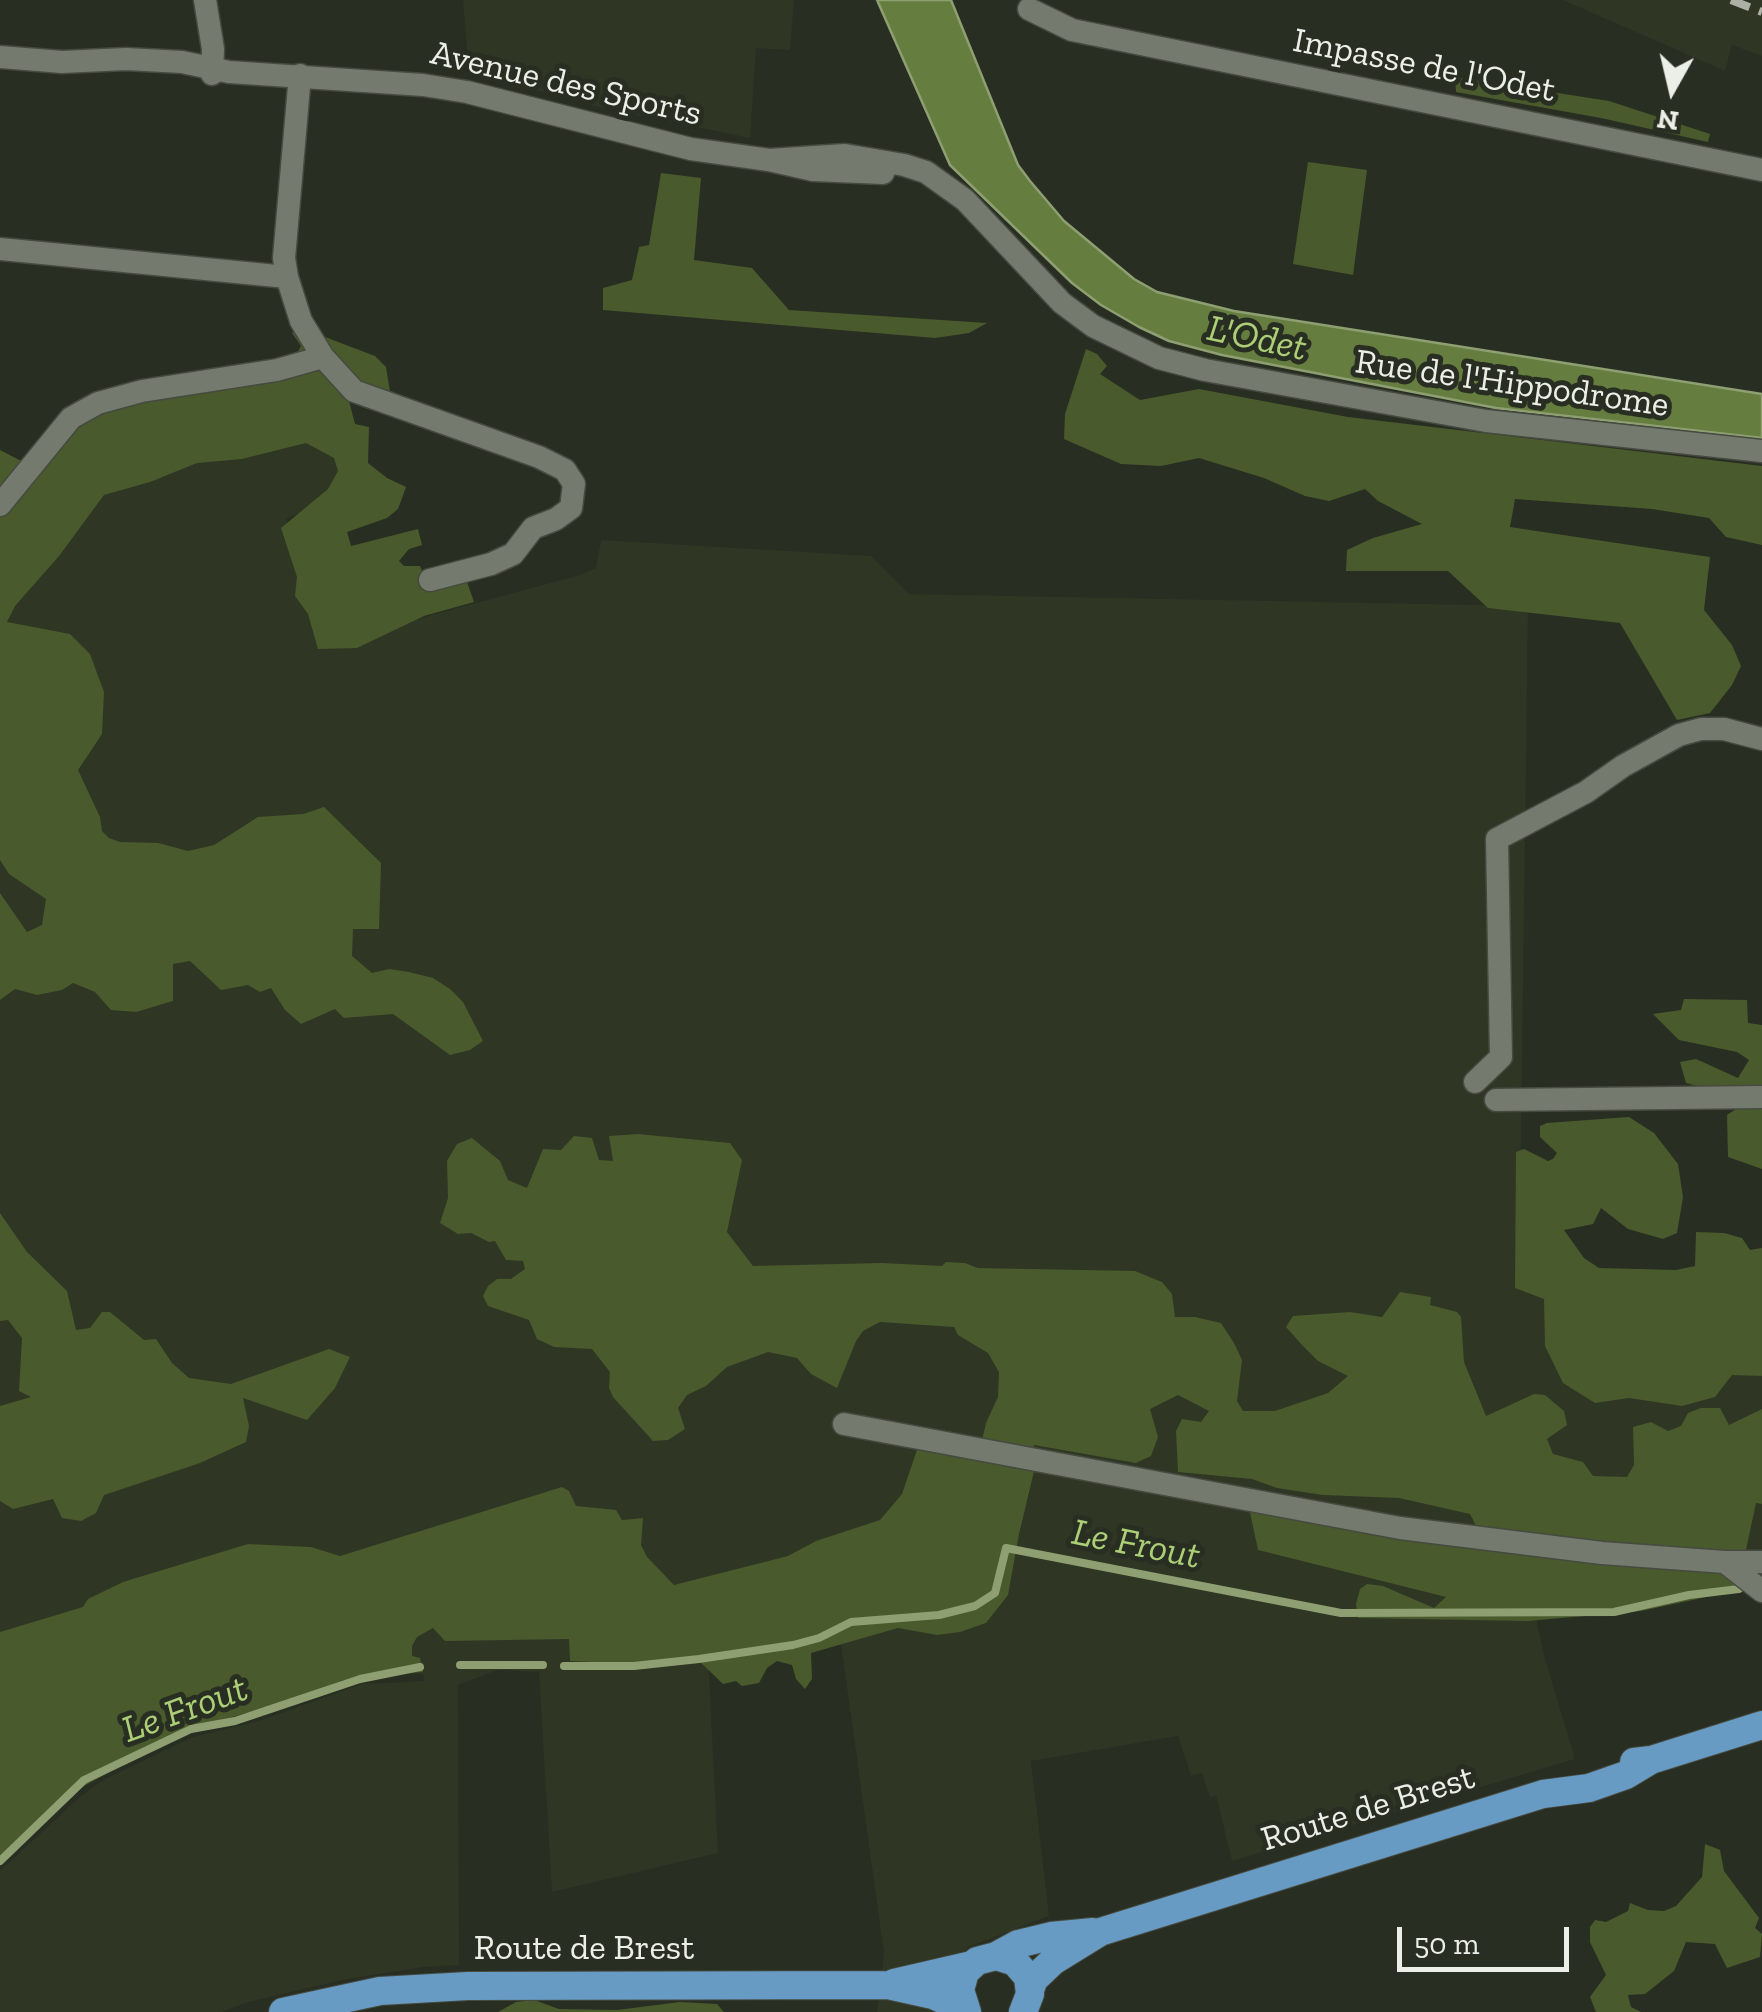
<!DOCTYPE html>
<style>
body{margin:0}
#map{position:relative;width:1762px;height:2012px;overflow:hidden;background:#292e22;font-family:"Zilla Slab",serif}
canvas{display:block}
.north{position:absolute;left:1622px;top:40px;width:100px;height:100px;-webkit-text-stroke:8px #292e22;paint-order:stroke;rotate:188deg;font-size:28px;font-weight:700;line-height:40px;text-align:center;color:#ebefe7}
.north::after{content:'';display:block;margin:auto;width:35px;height:45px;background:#ebefe7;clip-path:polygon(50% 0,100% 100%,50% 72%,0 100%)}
.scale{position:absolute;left:1397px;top:1927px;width:172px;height:45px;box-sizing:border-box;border:5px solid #ebefe7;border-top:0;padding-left:12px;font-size:30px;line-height:35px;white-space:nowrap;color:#ebefe7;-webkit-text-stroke:8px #292e22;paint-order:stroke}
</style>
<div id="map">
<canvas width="1762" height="2012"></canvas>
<div class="north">N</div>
<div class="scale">50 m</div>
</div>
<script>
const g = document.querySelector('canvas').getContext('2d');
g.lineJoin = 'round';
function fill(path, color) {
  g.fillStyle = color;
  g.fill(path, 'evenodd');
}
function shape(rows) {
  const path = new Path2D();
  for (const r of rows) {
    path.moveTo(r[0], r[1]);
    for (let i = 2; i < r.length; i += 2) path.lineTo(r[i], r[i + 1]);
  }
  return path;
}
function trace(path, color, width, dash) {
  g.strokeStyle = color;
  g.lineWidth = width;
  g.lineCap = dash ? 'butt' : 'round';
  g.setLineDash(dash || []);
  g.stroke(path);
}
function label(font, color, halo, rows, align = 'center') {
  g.font = font + ' "Zilla Slab",serif';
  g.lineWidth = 10;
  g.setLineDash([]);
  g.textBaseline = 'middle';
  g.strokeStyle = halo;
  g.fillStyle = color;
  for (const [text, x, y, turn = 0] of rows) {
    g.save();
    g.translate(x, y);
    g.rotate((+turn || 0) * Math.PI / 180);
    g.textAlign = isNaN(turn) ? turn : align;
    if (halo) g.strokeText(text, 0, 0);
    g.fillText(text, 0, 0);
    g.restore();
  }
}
fill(shape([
 [463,0,794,0,790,50,756,48,750,138,602,108,469,72],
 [1563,0,1762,0,1762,56,1732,45,1725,71],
 [318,377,361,486,286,519,322,636,380,629,580,575,596,568,601,540,871,556,909,594,1528,606,1519,1287,1762,1302,1762,1571,1538,1610,1537,1625,1546,1662,1575,1759,1232,1861,1216,1795,1210,1797,1202,1773,1191,1776,1178,1736,1031,1761,1049,1916,966,1948,975,2012,877,2012,884,1953,841,1644,708,1655,718,1853,552,1892,539,1672,497,1670,458,1685,459,1965,424,1967,347,1979,248,2002,222,2012,0,2012,0,1871,81,1796,105,1779,193,1737,262,1720,362,1684,424,1681,423,1674,360,1676,302,1693,264,1712,219,1724,195,1725,85,1768,0,1855,0,543]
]), '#2f3624');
fill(shape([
 [1455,77,1609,101,1710,134,1708,142,1601,118,1456,92],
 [1308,162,1367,170,1353,275,1293,264],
 [661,173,701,178,694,260,752,268,789,310,987,323,969,333,935,338,603,310,603,288,632,280,639,247,649,245],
 [311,325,325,337,375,356,386,367,390,392,349,401,355,424,369,427,368,463,387,478,406,487,398,509,387,518,347,532,351,546,418,529,422,545,409,549,399,561,404,566,420,566,426,580,466,579,474,602,424,616,357,648,318,649,308,614,295,596,297,577,281,528,328,489,338,471,334,458,306,443,242,459,197,463,150,482,104,495,59,556,15,606,7,622,70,634,90,654,104,692,102,734,78,770,100,817,102,831,109,838,120,842,158,843,188,851,214,845,258,817,303,814,324,807,381,863,379,929,353,929,352,956,372,973,389,969,409,972,433,978,450,989,463,1002,483,1041,470,1050,450,1055,393,1014,344,1018,335,1009,301,1024,285,1010,271,988,260,992,248,985,221,990,190,961,173,964,173,1001,136,1012,111,1010,95,992,73,983,62,990,37,995,15,989,0,1000,0,893,27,932,42,925,46,899,9,874,0,860,0,450,33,467,64,435,101,412,293,360,301,346,292,333,300,327],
 [1086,349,1097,354,1107,366,1100,374,1140,400,1199,389,1348,417,1762,466,1762,545,1726,537,1709,518,1652,509,1515,499,1510,527,1710,557,1704,610,1732,645,1741,666,1732,685,1710,713,1677,720,1620,623,1488,608,1448,571,1346,571,1347,550,1373,538,1422,524,1378,501,1365,489,1329,501,1305,496,1264,478,1199,458,1161,466,1121,464,1064,439,1065,414],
 [1684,999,1747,1000,1748,1023,1762,1025,1762,1169,1728,1157,1727,1115,1736,1109,1721,1092,1686,1083,1680,1062,1696,1059,1738,1078,1749,1060,1737,1052,1679,1040,1653,1014,1681,1010],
 [1629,1117,1654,1133,1678,1164,1683,1197,1677,1233,1663,1239,1628,1229,1601,1208,1593,1224,1564,1230,1584,1258,1599,1268,1676,1270,1695,1266,1696,1232,1724,1233,1742,1238,1750,1250,1762,1248,1762,1376,1732,1375,1715,1397,1682,1406,1629,1398,1595,1403,1563,1383,1545,1346,1544,1299,1515,1288,1516,1152,1524,1149,1548,1161,1553,1159,1557,1153,1540,1137,1540,1126,1547,1123],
 [638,1134,730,1143,742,1160,727,1232,753,1266,882,1263,942,1266,946,1262,965,1263,978,1268,1135,1271,1162,1282,1172,1294,1175,1317,1195,1317,1221,1323,1234,1343,1242,1360,1237,1401,1243,1411,1275,1411,1328,1393,1348,1376,1318,1361,1303,1346,1286,1327,1293,1316,1350,1312,1382,1317,1400,1292,1431,1297,1430,1305,1457,1312,1461,1317,1464,1362,1486,1416,1534,1394,1545,1395,1564,1411,1567,1425,1547,1439,1553,1454,1583,1462,1593,1476,1627,1477,1634,1465,1633,1427,1651,1422,1668,1431,1681,1426,1688,1413,1701,1408,1720,1408,1729,1425,1762,1409,1762,1504,1756,1503,1740,1578,1730,1592,1641,1611,1528,1621,1358,1618,1356,1604,1360,1589,1367,1584,1383,1586,1434,1608,1446,1597,1258,1550,1249,1508,1484,1541,1470,1514,1399,1498,1323,1495,1277,1488,1252,1479,1178,1472,1176,1431,1182,1419,1201,1422,1209,1411,1178,1395,1150,1409,1158,1437,1151,1456,1136,1463,1034,1445,1036,1463,1019,1534,1008,1595,986,1623,960,1632,937,1635,898,1628,811,1653,812,1679,805,1689,796,1679,792,1665,777,1661,767,1668,759,1683,742,1686,736,1681,723,1684,694,1656,637,1664,570,1661,569,1639,445,1641,433,1628,417,1637,412,1646,412,1656,420,1658,423,1672,361,1676,341,1681,298,1698,215,1722,165,1742,82,1787,0,1865,0,1632,83,1607,88,1599,123,1582,248,1544,311,1547,340,1556,562,1487,569,1491,576,1506,616,1510,622,1520,643,1518,641,1545,647,1557,674,1585,788,1556,816,1541,880,1520,902,1494,919,1444,979,1454,986,1423,998,1397,999,1372,988,1353,958,1335,954,1327,880,1322,863,1331,856,1341,837,1388,811,1374,797,1358,768,1352,727,1367,706,1386,687,1395,678,1408,685,1429,668,1440,653,1441,613,1397,609,1388,610,1372,592,1349,554,1347,537,1339,529,1320,488,1306,483,1296,488,1286,497,1279,511,1279,525,1269,523,1261,506,1260,495,1241,489,1242,471,1233,458,1234,440,1223,448,1198,447,1161,457,1144,472,1138,500,1161,508,1180,527,1188,543,1149,561,1150,574,1136,592,1138,599,1160,613,1161,609,1136],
 [0,1213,27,1252,67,1291,76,1330,90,1328,102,1312,110,1312,144,1340,156,1339,172,1363,189,1378,231,1384,329,1349,350,1357,335,1388,307,1420,243,1398,249,1426,246,1442,200,1463,104,1495,96,1513,81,1521,62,1518,53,1499,13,1509,0,1501,0,1406,31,1397,19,1391,22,1338,8,1320,0,1321],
 [1705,1844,1720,1850,1724,1871,1759,1918,1755,1928,1762,1934,1760,1957,1727,1968,1715,1944,1686,1942,1674,1971,1645,1994,1628,1995,1631,2007,1641,2012,1596,2012,1590,1997,1606,1975,1590,1942,1590,1927,1595,1920,1606,1922,1628,1911,1630,1903,1648,1910,1664,1911,1676,1906,1702,1877],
 [534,2000,559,2009,617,2010,680,2002,717,2004,724,2012,498,2012,516,2002]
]), '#495a2c');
const water = shape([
 [877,0,951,0,1018,165,1030,181,1064,221,1134,279,1157,292,1234,311,1762,394,1762,438,1496,408,1222,355,1169,341,1139,327,1101,305,1072,283,950,165,877,0]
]);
fill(water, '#667d40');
trace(water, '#8e9f72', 2.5);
trace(shape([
 [460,1665,543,1665],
 [564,1666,634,1666,699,1659,793,1645,819,1638,851,1622,939,1615,975,1606,995,1593,1006,1548,1341,1613,1614,1612,1689,1595,1739,1589],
 [0,1861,84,1780,191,1729,235,1721,360,1679,420,1667]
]), '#8e9f72', 8);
const minor = shape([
 [205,0,213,49,212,74],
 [1029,9,1072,30,1762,170],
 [0,57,62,62,126,59,182,62,229,72,423,85,467,92,691,149,769,160,813,170,883,173],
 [300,75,284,258,287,277,301,321,323,357,354,391,539,457,565,470,574,484,571,508,556,519,533,528,513,554,491,564,430,580],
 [769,160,845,155,904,165,926,172,965,200,1062,303,1093,326,1159,358,1205,370,1486,421,1762,451],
 [0,249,287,277],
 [0,505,71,418,98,403,142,391,277,370,323,357],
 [1475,1082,1501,1057,1497,839,1586,792,1623,766,1679,735,1701,729,1724,729,1762,739],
 [1496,1100,1762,1097],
 [844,1424,1400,1528,1602,1553,1725,1562,1762,1562],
 [1725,1562,1762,1591]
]);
const major = shape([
 [1634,1762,1651,1760,1762,1725],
 [996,1956,1018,1944,1051,1936,1093,1932],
 [894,1983,972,1965],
 [1031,1987,1034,1979,1053,1961,1100,1932,1543,1794,1589,1788,1626,1775,1651,1760],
 [283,2012,380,1991,468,1986,888,1985,933,1995,964,2009],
 [967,2012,960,1990,965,1972,977,1961,996,1956,1015,1962,1028,1977,1030,1994,1023,2012]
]);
trace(minor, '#464a40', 25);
trace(major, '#464a40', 30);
trace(minor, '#747a6d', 22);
trace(major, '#679bc3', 28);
trace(shape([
 [1731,0,1762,12]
]), '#acb0a7', 8, [20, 10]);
label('35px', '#ebefe7', '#292e22', [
 ["Impasse de l'Odet",1424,66,11],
 ["Avenue des Sports",566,84,13],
 ["Rue de l'Hippodrome",1512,384,8],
 ["Route de Brest",1368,1809,-17],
 ["Route de Brest",584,1949]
]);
label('italic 38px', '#acce76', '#292e22', [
 ["L'Odet",1257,339,12],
 ["Le Frout",1136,1545,11],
 ["Le Frout",185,1710,-20]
]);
</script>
